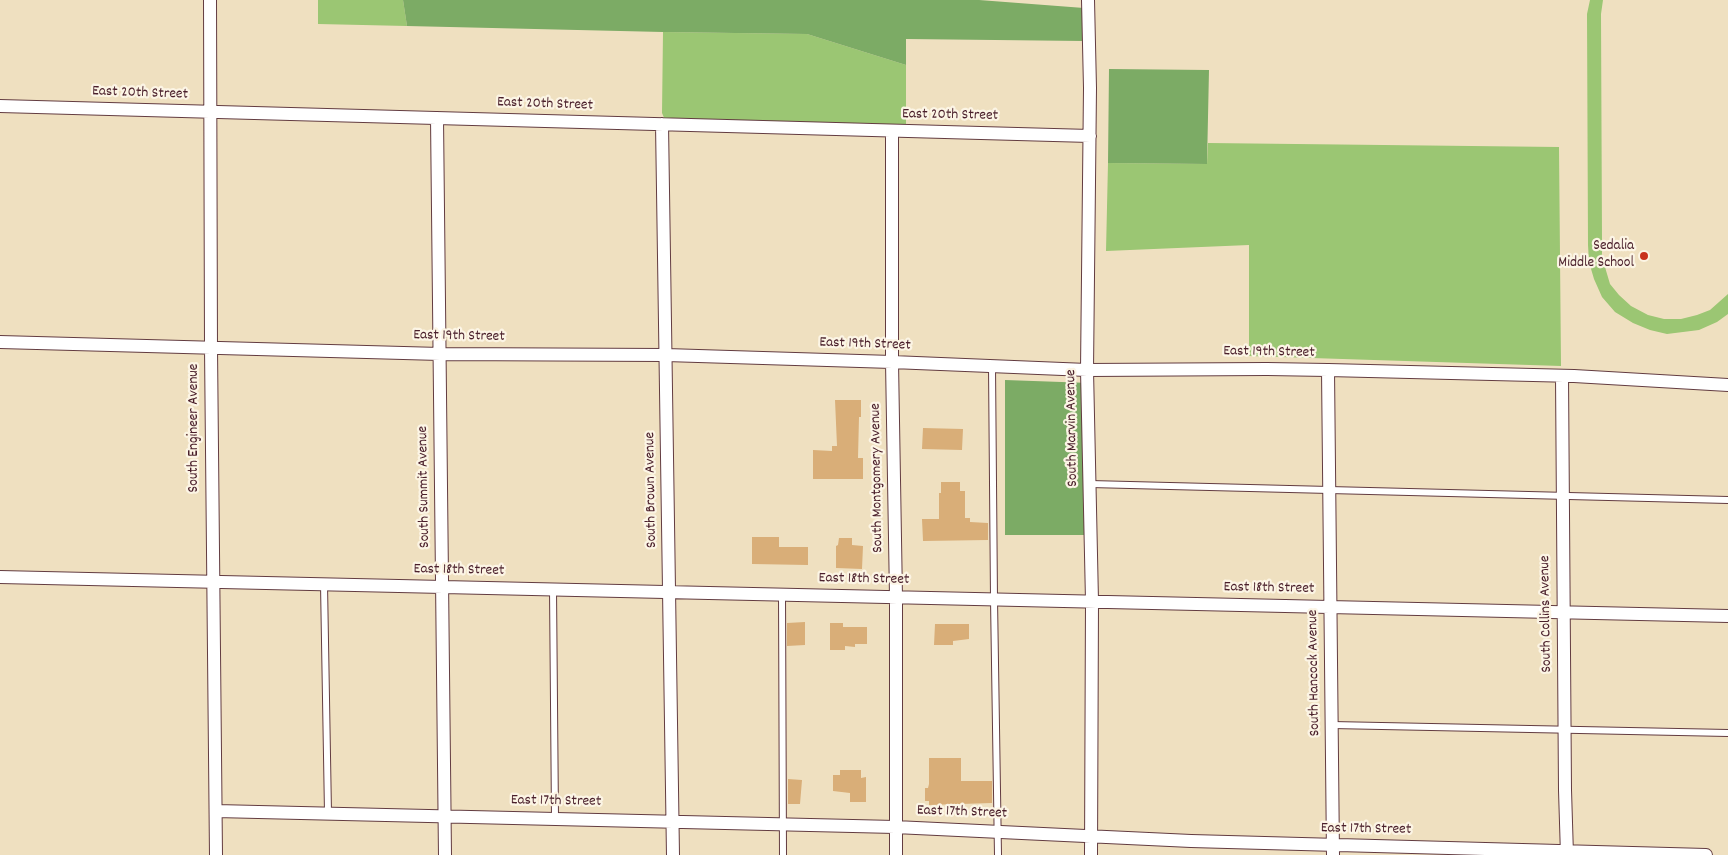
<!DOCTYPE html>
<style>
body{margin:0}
canvas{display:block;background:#efe0c0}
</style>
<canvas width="1728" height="855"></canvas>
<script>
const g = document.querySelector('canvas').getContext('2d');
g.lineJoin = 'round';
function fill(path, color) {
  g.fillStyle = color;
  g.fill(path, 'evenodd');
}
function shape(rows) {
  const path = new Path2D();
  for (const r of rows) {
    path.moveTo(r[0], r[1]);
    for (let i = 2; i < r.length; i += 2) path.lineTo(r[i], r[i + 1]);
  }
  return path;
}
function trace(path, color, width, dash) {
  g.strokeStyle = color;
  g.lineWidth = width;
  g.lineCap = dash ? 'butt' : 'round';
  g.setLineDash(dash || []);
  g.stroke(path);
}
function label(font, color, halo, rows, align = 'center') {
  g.font = font + ' Dekko,sans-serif';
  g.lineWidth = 4.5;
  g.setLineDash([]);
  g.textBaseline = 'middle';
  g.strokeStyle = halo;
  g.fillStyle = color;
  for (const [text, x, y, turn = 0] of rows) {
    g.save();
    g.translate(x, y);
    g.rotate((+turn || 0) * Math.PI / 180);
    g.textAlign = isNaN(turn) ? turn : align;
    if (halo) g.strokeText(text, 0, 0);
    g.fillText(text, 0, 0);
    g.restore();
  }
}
fill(shape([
 [318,0,403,0,407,26,318,24],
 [1590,0,1603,0,1601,14,1602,241,1602,257,1610,284,1619,295,1631,306,1648,315,1664,319,1681,319,1697,315,1710,310,1728,294,1728,314,1717,322,1699,330,1667,334,1650,330,1633,323,1615,312,1602,297,1594,279,1589,262,1588,245,1587,14],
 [663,32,807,34,906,65,906,129,665,120,662,113],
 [1208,143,1559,147,1561,366,1249,356,1249,245,1106,251,1108,163,1207,164]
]), '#9bc673');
fill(shape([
 [403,0,979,0,1084,8,1084,41,906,39,906,65,807,34,663,32,407,26],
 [1109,69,1209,70,1207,164,1108,163],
 [1005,380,1090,383,1088,535,1005,535]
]), '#7cab65');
fill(shape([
 [835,400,861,400,861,417,859,417,858,458,863,458,863,479,813,479,813,450,832,451,832,446,837,446],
 [923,428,963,429,962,450,922,449],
 [941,482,960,482,960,491,965,491,965,518,970,518,970,522,988,523,988,540,923,541,922,519,939,519,939,493,941,493],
 [752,537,779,537,779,547,808,547,808,565,752,564],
 [839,538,852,538,852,545,863,546,862,569,836,568,836,546,838,545],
 [805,622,805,645,787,646,787,623],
 [830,623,843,623,843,627,867,627,867,644,855,644,855,647,845,646,845,650,830,650],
 [935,624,969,624,969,639,953,641,953,645,934,645],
 [929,758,961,758,961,781,992,781,992,803,929,805,929,801,925,801,925,788,928,788,929,784],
 [840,770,861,770,861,778,866,777,866,802,850,802,850,793,833,791,833,775,840,775],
 [788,779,802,780,800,804,788,804]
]), '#d9ae78');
const service = shape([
 [992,366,994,599,998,855],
 [1090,484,1728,500],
 [324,584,328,813],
 [553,589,555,818],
 [782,594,783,855],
 [1332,725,1728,733]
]);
const minor = shape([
 [210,0,211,348,216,855],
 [1088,0,1090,88,1087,370,1092,601,1091,855],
 [0,106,1090,136],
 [437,118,445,855],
 [662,124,673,855],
 [892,131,892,362,896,597,896,855],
 [0,342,440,354,666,355,892,362,1087,370,1267,369,1328,370,1574,376,1728,385],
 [1328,370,1333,855],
 [1562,376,1565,790,1567,855],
 [0,577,1728,616],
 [216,811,895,827,1191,841,1706,855]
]);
trace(service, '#633c41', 8);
trace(minor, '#633c41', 14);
trace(service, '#fff', 6);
trace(minor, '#fff', 12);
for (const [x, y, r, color] of [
 [1644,256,5,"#c8321e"]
]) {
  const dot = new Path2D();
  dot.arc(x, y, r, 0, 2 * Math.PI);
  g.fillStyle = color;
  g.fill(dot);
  trace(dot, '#fcf5e5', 2);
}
label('15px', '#4a1f2b', '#fcf5e5', [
 ["East 20th Street",140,94,2],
 ["East 20th Street",545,105,2],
 ["East 20th Street",950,116,1],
 ["East 19th Street",459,337,1],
 ["East 19th Street",865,345,2],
 ["East 19th Street",1269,353,1],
 ["South Engineer Avenue",195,428,-90],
 ["South Marvin Avenue",1073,428,-91],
 ["South Montgomery Avenue",878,478,-91],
 ["South Summit Avenue",425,487,-91],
 ["South Brown Avenue",652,490,-91],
 ["East 18th Street",459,571,1],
 ["East 18th Street",864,580,1],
 ["East 18th Street",1269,589,1],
 ["South Collins Avenue",1547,614,-91],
 ["South Hancock Avenue",1315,673,-91],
 ["East 17th Street",556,802,1],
 ["East 17th Street",962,813,2],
 ["East 17th Street",1366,830,1]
]);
label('15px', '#4a1f2b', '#fcf5e5', [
 ["Sedalia",1634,247],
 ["Middle School",1634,264]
], 'right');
</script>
